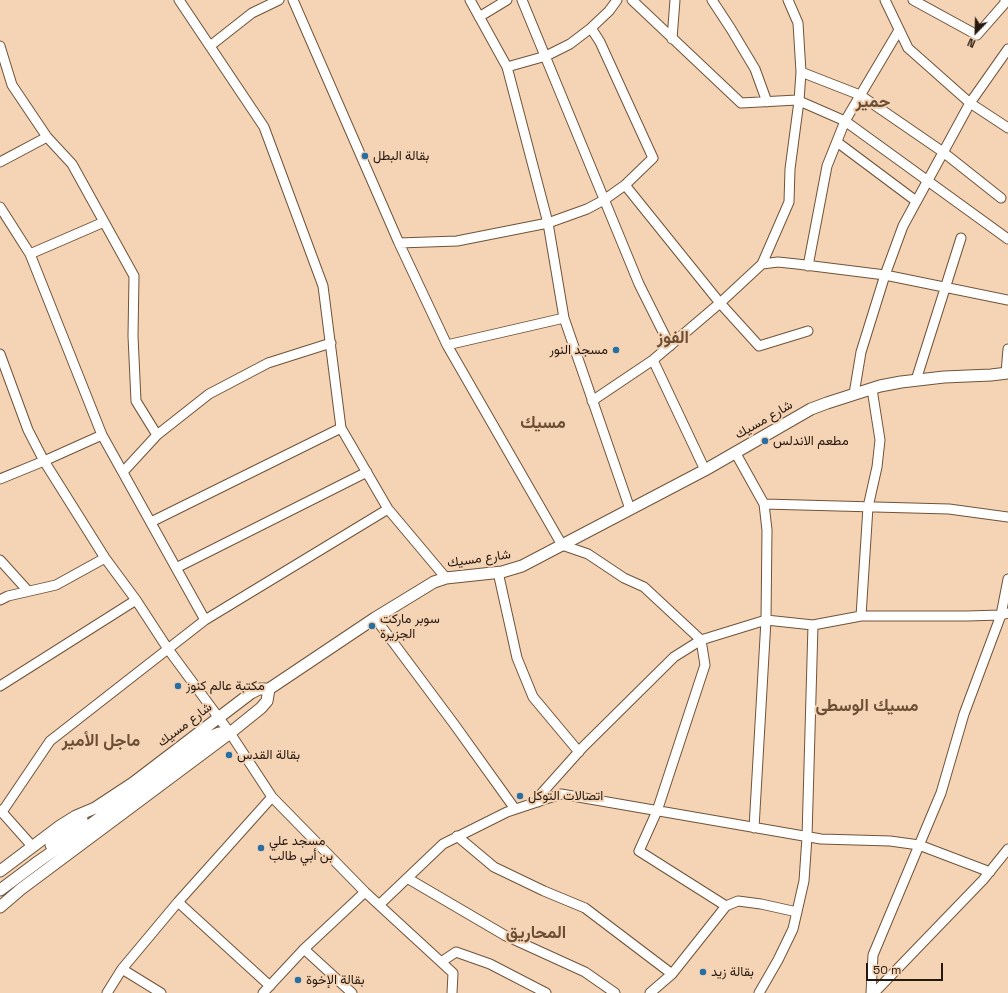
<!DOCTYPE html>
<meta charset="utf-8">
<style>
body{margin:0}
#map{position:relative;width:1008px;height:993px;overflow:hidden;background:#f5d3b5;font-family:"Space Grotesk",sans-serif}
canvas{display:block}
.north{position:absolute;left:956px;top:12px;width:40px;height:40px;-webkit-text-stroke:3px #f5d3b5;paint-order:stroke;rotate:203deg;font-size:11px;font-weight:700;line-height:16px;text-align:center;color:#25180d}
.north::after{content:'';display:block;margin:auto;width:14px;height:18px;background:#25180d;clip-path:polygon(50% 0,100% 100%,50% 72%,0 100%)}
.scale{position:absolute;left:866px;top:963px;width:77px;height:18px;box-sizing:border-box;border:2px solid #25180d;border-top:0;padding-left:5px;font-size:12px;line-height:14px;white-space:nowrap;color:#25180d;-webkit-text-stroke:3px #f5d3b5;paint-order:stroke}
</style>
<div id="map">
<canvas width="1008" height="993"></canvas>
<div class="north">N</div>
<div class="scale">50 m</div>
</div>
<script>
const g = document.querySelector('canvas').getContext('2d');
g.lineJoin = 'round';
function shape(rows) {
  const path = new Path2D();
  for (const r of rows) {
    path.moveTo(r[0], r[1]);
    for (let i = 2; i < r.length; i += 2) path.lineTo(r[i], r[i + 1]);
  }
  return path;
}
function trace(path, color, width, dash) {
  g.strokeStyle = color;
  g.lineWidth = width;
  g.lineCap = dash ? 'butt' : 'round';
  g.setLineDash(dash || []);
  g.stroke(path);
}
function label(font, color, halo, rows, align = 'center') {
  g.font = font + ' "Space Grotesk",Vazirmatn,sans-serif';
  g.lineWidth = 4;
  g.setLineDash([]);
  g.textBaseline = 'middle';
  g.strokeStyle = halo;
  g.fillStyle = color;
  for (const [text, x, y, turn = 0] of rows) {
    g.save();
    g.translate(x, y);
    g.rotate((+turn || 0) * Math.PI / 180);
    g.textAlign = isNaN(turn) ? turn : align;
    if (halo) g.strokeText(text, 0, 0);
    g.fillText(text, 0, 0);
    g.restore();
  }
}
const minor = shape([
 [179,0,264,127,323,286,341,428,388,509,446,578],
 [293,0,399,243,447,345,562,545,588,554,624,578,644,587,701,640,705,665,657,811,639,851,726,906],
 [470,0,507,67,548,223,564,318,630,509],
 [522,0,639,284,670,346],
 [632,0,741,103,797,100,845,121,1008,239],
 [712,0,731,29,755,69,767,102],
 [885,0,908,48,970,103,1008,128],
 [913,0,977,35,1005,3,1005,0],
 [479,17,507,0],
 [672,39,675,0],
 [0,46,12,85,47,137,72,164,134,276,133,336,136,401,157,435],
 [210,46,252,13,279,0],
 [507,67,546,56,570,44,591,28,609,11,617,0],
 [801,72,860,95,943,152,1001,198],
 [837,142,916,201],
 [0,162,47,137],
 [625,185,720,303,759,346,808,331],
 [0,207,30,254,102,435,205,620],
 [399,243,457,241,548,223,587,209,604,200,625,185,653,158,600,42,591,28],
 [30,254,104,222],
 [762,264,789,202,790,169,799,101,801,72,798,23,788,0],
 [808,266,827,166,845,121,899,30],
 [447,345,564,318],
 [0,354,28,430,44,461,105,558,136,600,168,649,230,733,272,797,365,892,453,973,452,993],
 [653,360,705,470],
 [1006,373,1008,349],
 [916,380,961,238],
 [854,394,861,352,885,275,903,226,970,103,1008,49],
 [592,401,653,360,720,303,762,264,778,262,797,264,885,275,1008,300],
 [735,452,764,504,949,509,1008,517],
 [123,472,157,435,209,394,268,363,331,343],
 [0,479,44,461,102,435],
 [151,522,341,428],
 [0,560,28,591],
 [176,568,367,472],
 [498,572,517,658,533,697,579,752],
 [0,600,8,596,56,585,105,558],
 [861,616,868,507,877,467,880,440,872,389],
 [375,618,454,724,515,809],
 [0,686,136,600],
 [538,802,541,794,583,747,674,657,701,640,766,620,813,625,861,616,967,616,1001,615,1008,613],
 [0,810,32,846],
 [2,812,50,741,205,620,388,509],
 [754,828,766,620,767,530,764,504],
 [457,836,494,867,544,891,585,908,672,974],
 [407,878,506,936,585,972,615,993],
 [178,902,270,986],
 [379,905,443,844,507,812,561,794,821,839,890,841,919,845,990,872],
 [304,949,352,993],
 [441,962,456,952,490,964,546,993],
 [122,969,161,993],
 [107,993,122,969,178,902,272,797],
 [263,993,304,949,365,892],
 [650,993,672,974,726,906,738,901,761,904,797,912],
 [759,993,778,960,793,929,804,881,807,837,813,625],
 [871,993,873,955,941,793,964,714,1001,615,1008,579],
 [874,993,983,880,1008,849]
]);
const tertiary = shape([
 [51,845,82,819],
 [0,871,60,826,76,816,95,808,133,783,251,693,259,689,269,689,375,618,434,582,446,578,502,572,522,566,705,470,811,409,827,403,880,386,901,382,944,377,991,375,1008,373],
 [0,890,39,861,82,831,209,737,219,733,230,733],
 [0,907,21,889,230,733,261,708,267,701,269,689]
]);
trace(minor, '#705338', 11);
trace(tertiary, '#705338', 13);
trace(minor, '#fff', 9);
trace(tertiary, '#fff', 11);
for (const [x, y, r, color] of [
 [365,156,4,"#256fa3"],
 [616,350,4,"#256fa3"],
 [765,441,4,"#256fa3"],
 [372,626,4,"#256fa3"],
 [178,686,4,"#256fa3"],
 [229,755,4,"#256fa3"],
 [520,796,4,"#256fa3"],
 [261,848,4,"#256fa3"],
 [703,972,4,"#256fa3"],
 [298,980,4,"#256fa3"]
]) {
  const dot = new Path2D();
  dot.arc(x, y, r, 0, 2 * Math.PI);
  g.fillStyle = color;
  g.fill(dot);
  trace(dot, '#f5d3b5', 1.5);
}
label('13px', '#25180d', '#f5d3b5', [
 ["بقالة البطل",373,156],
 ["مسجد النور",608,350,"right"],
 ["مطعم الاندلس",773,441],
 ["سوبر ماركت",380,619],
 ["الجزيرة",380,634],
 ["مكتبة عالم كنوز",186,686],
 ["بقالة القدس",237,755],
 ["اتصالات التوكل",528,796],
 ["مسجد علي",269,841],
 ["بن أبي طالب",269,856],
 ["بقالة زيد",711,972],
 ["بقالة الإخوة",306,980]
], 'left');
label('13px', '#25180d', '#f5d3b5', [
 ["شارع مسيك",764,420,-30],
 ["شارع مسيك",479,559,-8],
 ["شارع مسيك",185,725,-37]
]);
label('bold 17px', '#6b4e34', '#f5d3b5', [
 ["حمير",873,102],
 ["الفوز",673,338],
 ["مسيك",543,423],
 ["مسيك الوسطى",867,706],
 ["ماجل الأمير",101,741],
 ["المحاريق",536,933]
]);
</script>
